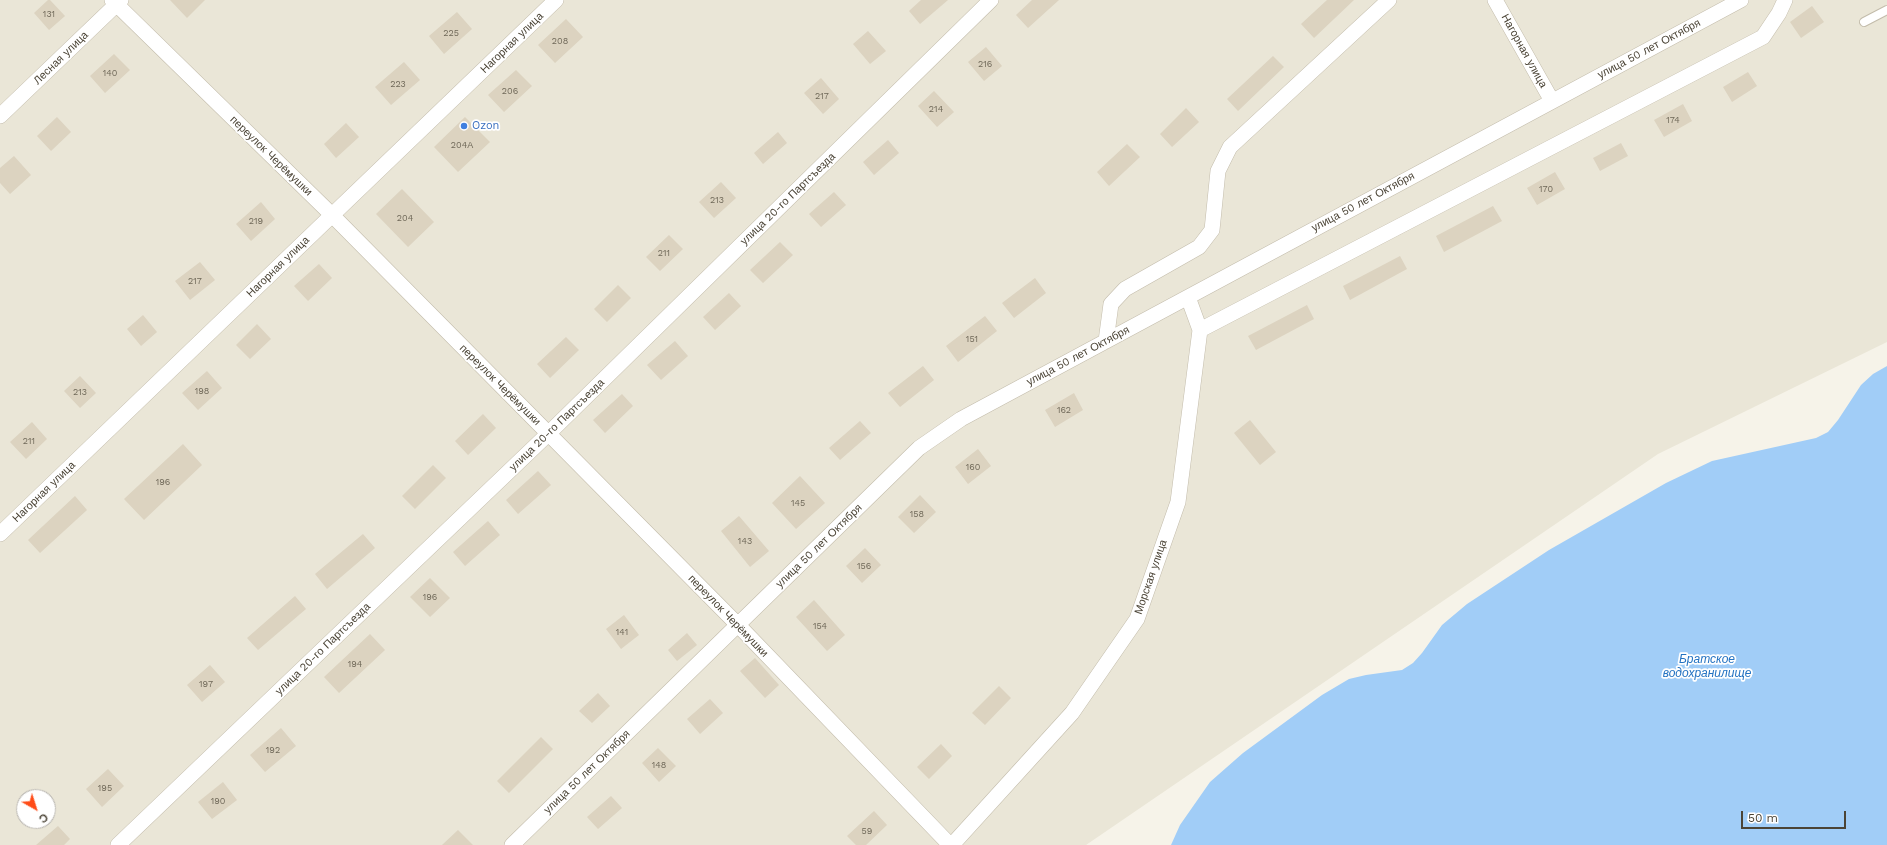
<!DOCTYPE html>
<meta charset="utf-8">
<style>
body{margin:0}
#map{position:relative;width:1887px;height:845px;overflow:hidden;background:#f6f3e9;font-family:"Work Sans",sans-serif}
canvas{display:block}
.north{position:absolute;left:16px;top:789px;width:40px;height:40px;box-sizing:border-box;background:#fff;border:1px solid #b7b4af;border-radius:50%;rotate:141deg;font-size:11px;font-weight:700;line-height:16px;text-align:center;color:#4b4436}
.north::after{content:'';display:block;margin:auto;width:14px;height:18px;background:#ff4c17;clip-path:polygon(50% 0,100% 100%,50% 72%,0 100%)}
.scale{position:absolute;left:1741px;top:811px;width:105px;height:18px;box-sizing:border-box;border:2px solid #4b4436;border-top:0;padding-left:5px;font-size:12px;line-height:14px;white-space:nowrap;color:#4b4436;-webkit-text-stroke:3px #fff;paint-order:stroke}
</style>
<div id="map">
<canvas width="1887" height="845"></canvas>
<div class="north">С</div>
<div class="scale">50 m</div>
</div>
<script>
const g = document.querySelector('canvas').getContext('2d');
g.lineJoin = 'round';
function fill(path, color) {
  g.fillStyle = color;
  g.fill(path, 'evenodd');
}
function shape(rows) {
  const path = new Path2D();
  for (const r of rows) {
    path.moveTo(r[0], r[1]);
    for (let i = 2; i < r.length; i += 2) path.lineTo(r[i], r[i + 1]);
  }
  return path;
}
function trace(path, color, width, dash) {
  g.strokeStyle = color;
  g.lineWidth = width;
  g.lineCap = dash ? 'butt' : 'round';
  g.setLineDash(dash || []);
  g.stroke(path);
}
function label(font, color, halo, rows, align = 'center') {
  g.font = font + ' "Work Sans",sans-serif';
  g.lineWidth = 3.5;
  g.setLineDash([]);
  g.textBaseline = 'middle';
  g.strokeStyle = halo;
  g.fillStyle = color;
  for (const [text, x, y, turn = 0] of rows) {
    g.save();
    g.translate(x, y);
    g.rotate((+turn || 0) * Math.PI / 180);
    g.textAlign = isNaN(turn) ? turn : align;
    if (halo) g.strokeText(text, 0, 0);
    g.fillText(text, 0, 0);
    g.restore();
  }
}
fill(shape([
 [0,0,1887,0,1887,342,1658,454,1086,845,0,845],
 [24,797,48,797,48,821,24,821]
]), '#eae6d7');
fill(shape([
 [1887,366,1887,845,1171,845,1180,825,1210,782,1243,753,1322,695,1349,679,1366,675,1402,670,1413,663,1422,653,1442,625,1467,604,1549,550,1666,483,1712,461,1816,438,1828,432,1838,420,1861,385,1873,374]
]), '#a1cdf7');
fill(shape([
 [48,0,50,0,65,16,49,30,34,13],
 [170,0,205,0,187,18],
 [921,0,948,0,920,24,909,11],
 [1032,0,1059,0,1028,28,1016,15],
 [1327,0,1354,0,1314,38,1301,24],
 [1812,6,1824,22,1801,38,1790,22],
 [457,12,472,29,444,54,429,36],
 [566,19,583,37,555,63,538,45],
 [868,31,886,51,870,64,853,44],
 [986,47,1002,66,984,81,968,62],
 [114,54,130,70,105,93,90,76],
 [1273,56,1284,67,1238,111,1227,99],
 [404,62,420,80,391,105,375,87],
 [516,70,532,86,504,112,488,95],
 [1748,72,1757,86,1732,102,1723,87],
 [821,78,839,99,823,114,804,93],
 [934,91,954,112,937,127,918,106],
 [1683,104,1692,121,1664,137,1654,120],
 [1186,108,1199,122,1172,147,1160,134],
 [57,117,71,132,51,151,37,136],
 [465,117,490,142,458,172,434,147],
 [346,123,359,137,336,158,324,144],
 [778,132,787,143,763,164,754,153],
 [888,140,899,153,874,175,863,162],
 [1621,143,1628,156,1600,171,1593,158],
 [1127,144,1140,157,1109,186,1097,172],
 [14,156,31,175,10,194,0,183,0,168],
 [1555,172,1565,189,1537,205,1527,188],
 [721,182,736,198,714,218,699,202],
 [402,189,434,222,408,247,376,214],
 [834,192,846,205,821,227,809,214],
 [261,202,275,219,251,241,236,224],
 [1493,206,1502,221,1444,252,1436,236],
 [669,235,683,249,660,271,646,257],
 [780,242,793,255,763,283,750,270],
 [1400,256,1407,269,1350,300,1343,286],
 [200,262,215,280,190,300,175,281],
 [319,264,332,278,308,301,294,286],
 [1035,278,1046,293,1014,318,1002,303],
 [618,285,631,298,607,322,594,309],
 [729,293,741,306,715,330,703,317],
 [1307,305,1314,319,1256,350,1248,336],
 [143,315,157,332,141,346,127,329],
 [985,316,997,331,958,362,946,346],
 [257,324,271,339,250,359,236,345],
 [566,337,579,350,550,378,537,364],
 [675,341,688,356,661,380,647,365],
 [923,366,934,380,900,407,888,393],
 [207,371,222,388,198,410,182,393],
 [80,376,96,393,80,408,64,391],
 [1074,393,1083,410,1055,427,1045,410],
 [622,394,633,406,605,433,593,420],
 [483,414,496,428,468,455,455,441],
 [1250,420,1276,452,1260,465,1234,433],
 [860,421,871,433,840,460,829,448],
 [32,422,47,439,26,459,10,442],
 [183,444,202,465,144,520,124,499],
 [978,449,991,466,968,484,955,467],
 [433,465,446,478,415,509,402,496],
 [538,471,551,485,518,514,506,500],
 [800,476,825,503,796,529,772,503],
 [920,495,936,512,914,533,898,517],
 [75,496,87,510,40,553,28,540],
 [739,516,769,551,750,567,721,531],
 [488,521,500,535,465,566,453,552],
 [363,534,375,548,327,589,315,574],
 [865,548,881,565,862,583,846,566],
 [430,578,450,598,430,617,410,597],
 [295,596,306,609,258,650,247,638],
 [814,600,845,635,827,651,796,617],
 [624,615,639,635,621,649,606,629],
 [687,633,697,645,677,661,668,650],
 [370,634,385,650,339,693,324,677],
 [755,658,779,685,765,698,740,671],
 [210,665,225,682,202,702,187,685],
 [999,686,1011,698,985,725,972,713],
 [598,693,610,706,592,723,579,711],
 [710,699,723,713,700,734,687,719],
 [281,728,296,746,265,772,250,755],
 [541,737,553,749,509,793,497,781],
 [941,744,952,756,929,779,917,767],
 [658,748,676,766,659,782,642,763],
 [108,769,124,786,102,807,86,789],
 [223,782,237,800,212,819,198,802],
 [611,796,622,808,598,829,587,817],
 [874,811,887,825,866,845,856,845,847,836],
 [58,826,70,839,64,845,36,845],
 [458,830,473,845,442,845]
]), '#dcd3c0');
const lane = shape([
 [1864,22,1887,10]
]);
const street = shape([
 [112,0,332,215,738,625,950,845],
 [1495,0,1552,101],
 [0,116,121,0],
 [1200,330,1763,37,1779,13,1785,0],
 [1106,341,1111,304,1125,289,1199,247,1212,230,1218,171,1230,147,1389,0],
 [0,534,556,0],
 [118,845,548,434,991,0],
 [512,845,919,448,961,419,1741,0],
 [952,845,1072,713,1137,619,1178,502,1200,330,1188,297]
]);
trace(lane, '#c3bcab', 10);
trace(street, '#c3bcab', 16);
trace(lane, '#fff', 8);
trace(street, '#fff', 15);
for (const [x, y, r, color] of [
 [464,126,4,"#3f7fe0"]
]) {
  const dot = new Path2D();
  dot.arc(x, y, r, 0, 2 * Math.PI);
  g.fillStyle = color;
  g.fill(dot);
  trace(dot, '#fff', 1.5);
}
label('9px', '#6f6858', null, [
 ["131",49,14],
 ["225",451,33],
 ["208",560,41],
 ["216",985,64],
 ["140",110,73],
 ["223",398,84],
 ["206",510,91],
 ["217",822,96],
 ["214",936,109],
 ["174",1673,120],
 ["204А",462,145],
 ["170",1546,189],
 ["213",717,200],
 ["204",405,218],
 ["219",256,221],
 ["211",664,253],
 ["217",195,281],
 ["151",972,339],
 ["198",202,391],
 ["213",80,392],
 ["162",1064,410],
 ["211",29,441],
 ["160",973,467],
 ["196",163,482],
 ["145",798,503],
 ["158",917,514],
 ["143",745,541],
 ["156",864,566],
 ["196",430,597],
 ["154",820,626],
 ["141",622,632],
 ["194",355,664],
 ["197",206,684],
 ["192",273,750],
 ["148",659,765],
 ["195",105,788],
 ["190",218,801],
 ["59",867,831]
]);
label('11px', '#4b4436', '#fff', [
 ["Нагорная улица",512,43,-44],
 ["улица 50 лет Октября",1649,49,-28],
 ["Нагорная улица",1524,51,61],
 ["Лесная улица",61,58,-44],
 ["переулок Черёмушки",271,156,44],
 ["улица 20-го Партсъезда",788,199,-44],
 ["улица 50 лет Октября",1363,202,-28],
 ["Нагорная улица",278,267,-44],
 ["улица 50 лет Октября",1078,356,-28],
 ["переулок Черёмушки",500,385,45],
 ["улица 20-го Партсъезда",557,425,-44],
 ["Нагорная улица",44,492,-44],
 ["улица 50 лет Октября",819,546,-44],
 ["Морская улица",1151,577,-71],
 ["переулок Черёмушки",728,616,46],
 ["улица 20-го Партсъезда",323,649,-44],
 ["улица 50 лет Октября",587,772,-44]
]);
label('11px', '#366cbe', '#fff', [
 ["Ozon",472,126]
], 'left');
label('italic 12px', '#2473c2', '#fff', [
 ["Братское",1707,659],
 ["водохранилище",1707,673]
]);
</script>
